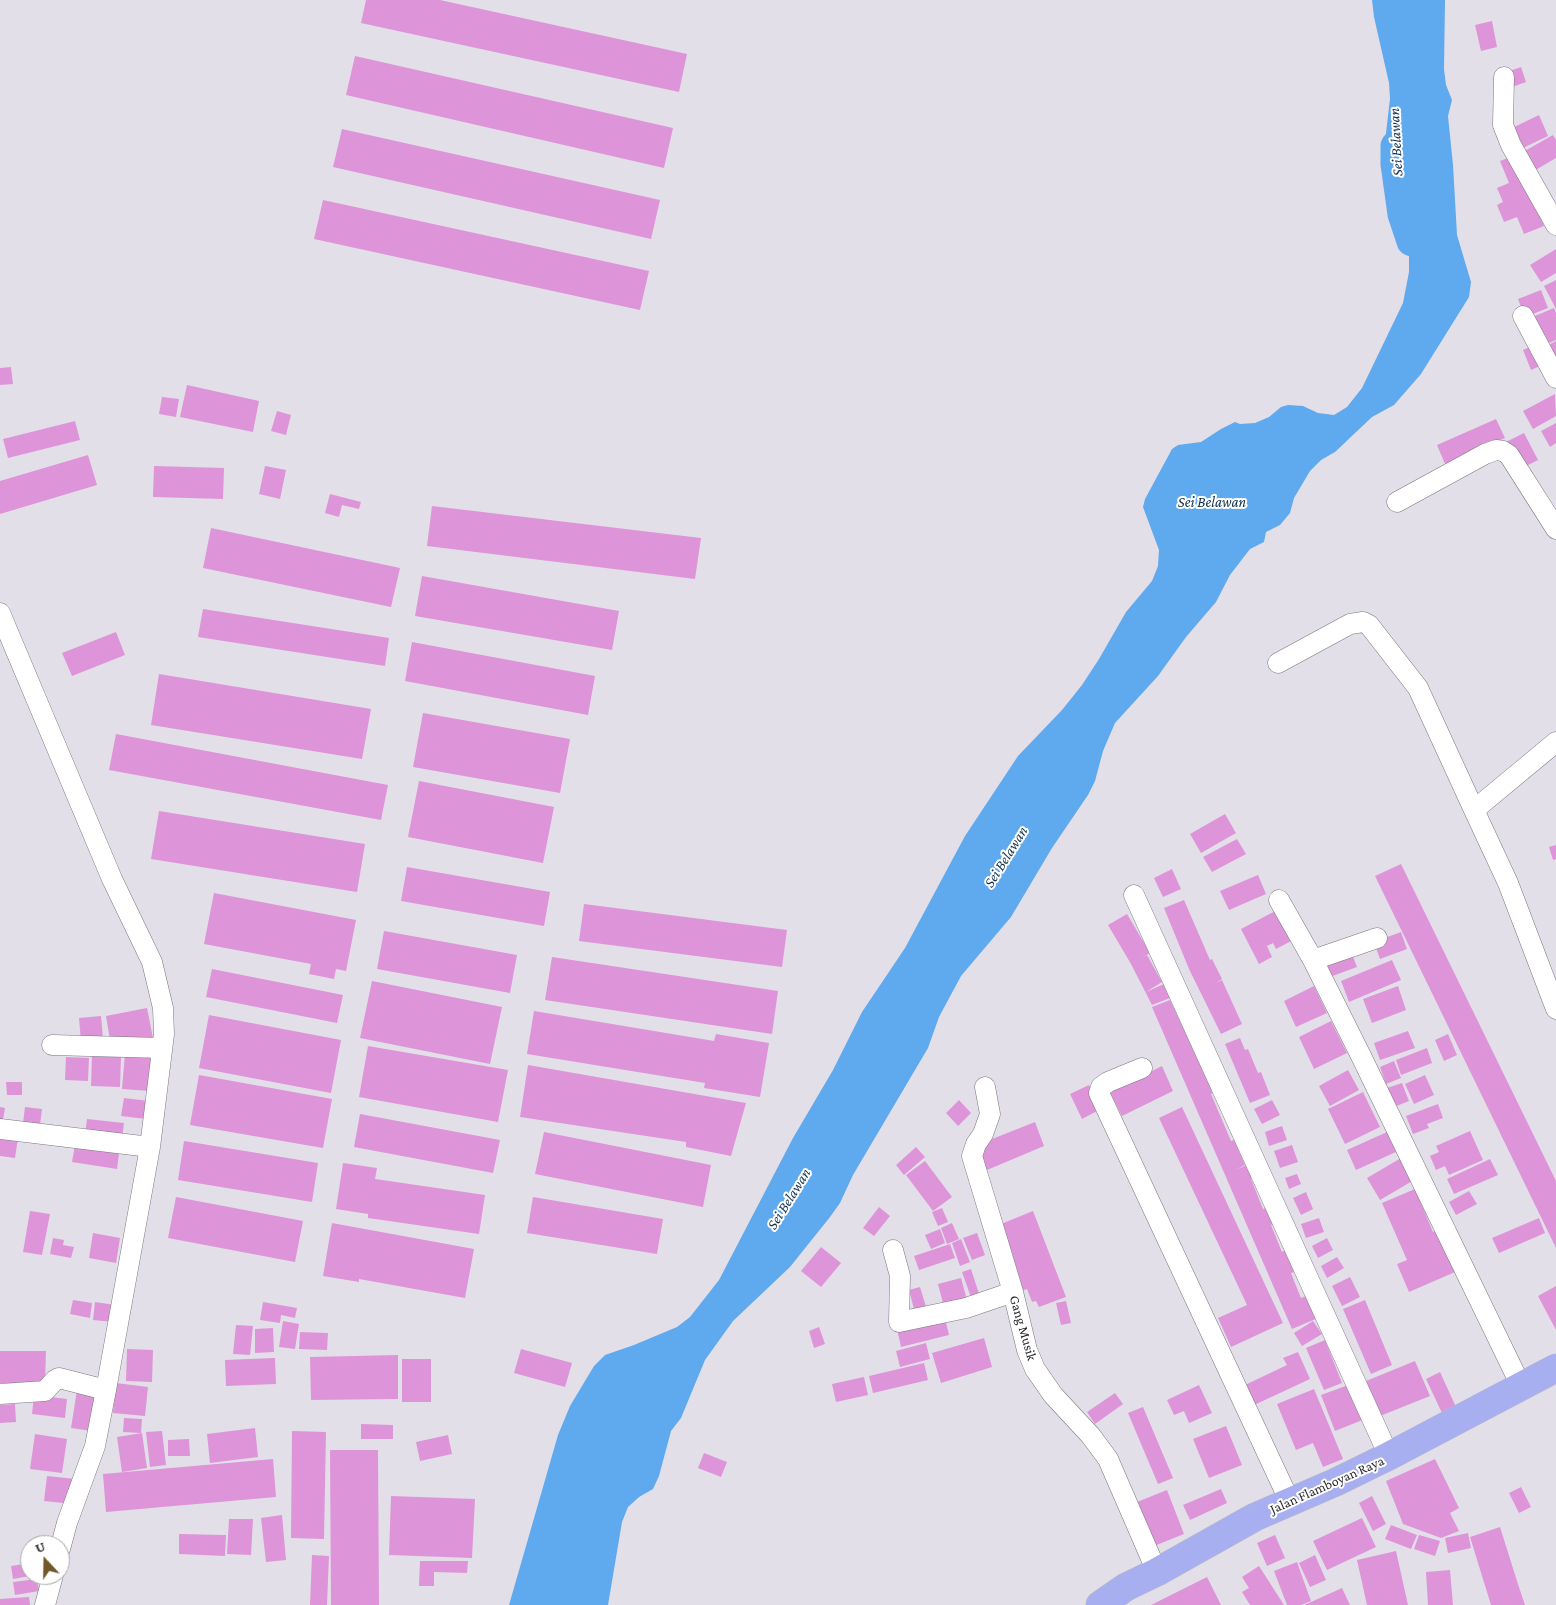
<!DOCTYPE html>
<style>
body{margin:0}
#map{position:relative;width:1556px;height:1605px;overflow:hidden;background:#e3dfe9;font-family:"Crimson Pro",serif}
canvas{display:block}
.north{position:absolute;left:20px;top:1535px;width:50px;height:50px;box-sizing:border-box;background:#fff;border:1px solid #a9a8aa;border-radius:50%;rotate:339deg;font-size:14px;font-weight:700;line-height:20px;text-align:center;color:#28262a}
.north::after{content:'';display:block;margin:auto;width:18px;height:22px;background:#715729;clip-path:polygon(50% 0,100% 100%,50% 72%,0 100%)}
</style>
<div id="map">
<canvas width="1556" height="1605"></canvas>
<div class="north">U</div>
</div>
<script>
const g = document.querySelector('canvas').getContext('2d');
g.lineJoin = 'round';
function fill(path, color) {
  g.fillStyle = color;
  g.fill(path, 'evenodd');
}
function shape(rows) {
  const path = new Path2D();
  for (const r of rows) {
    path.moveTo(r[0], r[1]);
    for (let i = 2; i < r.length; i += 2) path.lineTo(r[i], r[i + 1]);
  }
  return path;
}
function trace(path, color, width, dash) {
  g.strokeStyle = color;
  g.lineWidth = width;
  g.lineCap = dash ? 'butt' : 'round';
  g.setLineDash(dash || []);
  g.stroke(path);
}
function label(font, color, halo, rows, align = 'center') {
  g.font = font + ' "Crimson Pro",serif';
  g.lineWidth = 4;
  g.setLineDash([]);
  g.textBaseline = 'middle';
  g.strokeStyle = halo;
  g.fillStyle = color;
  for (const [text, x, y, turn = 0] of rows) {
    g.save();
    g.translate(x, y);
    g.rotate((+turn || 0) * Math.PI / 180);
    g.textAlign = isNaN(turn) ? turn : align;
    if (halo) g.strokeText(text, 0, 0);
    g.fillText(text, 0, 0);
    g.restore();
  }
}
fill(shape([
 [1372,0,1445,0,1444,69,1446,85,1452,100,1448,116,1453,165,1457,235,1471,282,1469,297,1421,374,1394,405,1372,417,1335,452,1321,460,1310,471,1294,498,1290,513,1280,525,1266,532,1264,542,1250,549,1230,575,1216,602,1186,637,1158,676,1115,723,1103,751,1095,781,1088,795,1052,848,1011,917,961,976,939,1017,928,1048,853,1175,840,1203,830,1217,790,1267,733,1321,705,1360,681,1418,671,1431,659,1476,653,1489,639,1497,628,1507,622,1522,608,1605,509,1605,558,1435,570,1406,594,1366,605,1355,634,1345,677,1327,690,1317,719,1280,793,1138,833,1070,862,1012,905,948,965,836,1018,756,1062,710,1082,685,1099,659,1126,612,1152,581,1158,566,1159,550,1143,507,1145,499,1172,449,1178,445,1201,442,1221,429,1235,422,1240,424,1255,423,1269,417,1281,407,1288,405,1303,406,1318,413,1334,415,1347,407,1362,388,1403,303,1409,272,1409,257,1405,227,1398,213,1403,193,1394,181,1384,150,1390,99,1389,83,1374,17]
]), '#5fa9ee');
trace(shape([
 [1396,146,1396,164,1403,214,1412,241]
]), '#5fa9ee', 31);
fill(shape([
 [366,0,440,0,687,54,679,92,361,23],
 [1492,21,1497,47,1481,51,1475,25],
 [355,56,673,128,664,168,346,95],
 [1521,67,1526,82,1512,87,1507,72],
 [1539,115,1548,136,1523,148,1508,130],
 [342,129,660,200,651,239,333,167],
 [1553,135,1556,140,1556,158,1532,172,1521,153],
 [1516,155,1544,226,1524,234,1517,217,1504,222,1497,205,1503,202,1497,188,1509,183,1500,161],
 [323,200,649,271,640,310,314,239],
 [1556,249,1556,273,1541,282,1530,265],
 [1556,280,1556,309,1544,286],
 [1541,290,1548,308,1525,317,1518,299],
 [1554,308,1556,313,1556,340,1542,346,1530,318],
 [1556,341,1556,364,1543,348],
 [1534,345,1542,365,1531,370,1523,350],
 [11,367,13,384,0,385,0,368],
 [187,385,259,401,253,432,180,417],
 [1555,394,1556,416,1533,429,1523,411],
 [162,397,179,399,176,417,159,414],
 [277,411,291,415,286,435,271,431],
 [1496,419,1505,438,1445,464,1437,445],
 [75,421,80,440,8,458,3,439],
 [1556,423,1556,443,1550,447,1541,431],
 [1524,433,1538,460,1520,469,1506,442],
 [88,455,97,485,0,514,0,481],
 [154,466,224,468,223,499,153,497],
 [265,466,286,470,280,499,259,494],
 [330,494,361,502,359,509,342,505,339,517,325,513],
 [432,506,701,538,695,579,427,546],
 [211,528,400,568,391,607,203,568],
 [422,576,619,611,612,650,415,616],
 [203,609,389,638,385,666,198,637],
 [116,632,125,655,72,676,62,653],
 [412,642,595,676,588,715,405,681],
 [159,674,371,709,362,759,151,725],
 [423,713,570,739,560,793,413,767],
 [116,734,388,785,381,820,109,770],
 [419,781,554,807,543,863,408,837],
 [159,811,365,844,357,892,151,859],
 [1225,814,1236,833,1201,853,1190,834],
 [1237,839,1246,854,1212,872,1203,857],
 [1556,845,1556,859,1553,860,1549,847],
 [1401,864,1556,1181,1556,1248,1375,876],
 [407,867,550,892,544,926,401,901],
 [1172,869,1181,889,1163,897,1154,878],
 [1258,875,1266,894,1229,910,1220,891],
 [214,893,356,920,346,971,336,969,334,979,309,974,311,964,204,944],
 [1184,900,1210,960,1212,959,1222,979,1216,983,1222,980,1242,1024,1221,1034,1189,969,1164,908],
 [584,904,787,930,782,967,579,941],
 [1279,909,1295,939,1276,949,1273,943,1267,946,1272,957,1259,964,1241,929],
 [1127,914,1150,953,1141,958,1147,955,1162,982,1146,992,1164,984,1170,998,1152,1005,1131,964,1108,925],
 [384,931,517,955,510,993,377,969],
 [1401,932,1407,949,1380,959,1374,942],
 [1350,949,1357,967,1327,978,1320,960],
 [552,957,778,991,772,1034,545,1000],
 [1392,960,1401,980,1349,1002,1341,981],
 [212,969,343,995,337,1023,206,997],
 [372,981,502,1007,490,1064,360,1038],
 [1314,986,1327,1013,1296,1027,1284,1001],
 [1398,986,1406,1010,1372,1023,1363,999],
 [1170,1000,1205,1074,1213,1093,1211,1094,1231,1141,1234,1140,1245,1165,1235,1170,1247,1165,1253,1178,1251,1179,1263,1209,1268,1207,1275,1223,1271,1225,1282,1252,1285,1250,1295,1272,1291,1273,1301,1298,1308,1295,1318,1318,1292,1329,1152,1007],
 [147,1008,153,1038,111,1046,106,1016],
 [534,1011,714,1041,716,1034,769,1043,760,1097,704,1088,705,1083,527,1054],
 [209,1015,341,1040,331,1093,199,1068],
 [101,1016,103,1039,81,1041,79,1018],
 [1331,1021,1347,1053,1314,1069,1299,1037],
 [1408,1031,1415,1048,1380,1060,1374,1043],
 [1448,1034,1457,1055,1444,1061,1435,1040],
 [1240,1038,1245,1050,1248,1049,1258,1073,1261,1072,1270,1095,1250,1103,1225,1044],
 [368,1046,508,1070,498,1122,359,1097],
 [1427,1048,1432,1063,1401,1075,1396,1060],
 [125,1054,154,1056,151,1091,122,1089],
 [92,1055,121,1056,120,1087,91,1086],
 [66,1057,89,1058,88,1081,65,1080],
 [1394,1061,1401,1078,1386,1084,1380,1067],
 [528,1065,746,1103,731,1156,686,1147,686,1142,520,1117],
 [1162,1066,1173,1091,1122,1116,1110,1092],
 [1348,1070,1359,1090,1330,1106,1319,1086],
 [199,1075,332,1099,323,1148,190,1125],
 [1425,1075,1434,1095,1414,1104,1405,1084],
 [6,1082,22,1082,22,1095,7,1095],
 [1402,1083,1409,1101,1394,1107,1387,1088],
 [1089,1085,1101,1109,1082,1119,1070,1094],
 [1363,1092,1380,1127,1345,1144,1328,1109],
 [124,1098,149,1101,146,1119,121,1116],
 [959,1100,971,1113,958,1126,946,1113],
 [1272,1100,1280,1115,1262,1124,1254,1109],
 [1438,1104,1443,1118,1427,1124,1429,1128,1413,1134,1406,1116],
 [0,1107,5,1108,2,1126,0,1126],
 [25,1107,42,1109,39,1133,22,1131],
 [1182,1107,1283,1323,1231,1347,1218,1318,1247,1305,1159,1118],
 [360,1114,500,1140,493,1173,354,1147],
 [87,1119,124,1123,122,1139,85,1136],
 [1035,1122,1044,1146,987,1170,977,1145],
 [1282,1126,1287,1140,1269,1146,1265,1132],
 [1470,1131,1483,1160,1449,1175,1445,1166,1436,1170,1430,1156,1439,1152,1436,1146],
 [544,1132,711,1165,703,1207,535,1174],
 [1387,1132,1396,1152,1356,1170,1347,1150],
 [0,1135,18,1138,15,1158,0,1156],
 [76,1139,120,1146,117,1169,72,1162],
 [184,1141,318,1163,312,1202,178,1180],
 [1292,1145,1298,1162,1280,1168,1274,1151],
 [916,1147,925,1157,904,1175,896,1165],
 [1401,1158,1414,1180,1380,1200,1367,1178],
 [1490,1159,1498,1175,1454,1194,1447,1179],
 [925,1161,952,1197,933,1211,906,1175],
 [343,1163,377,1168,375,1179,485,1195,479,1234,368,1218,368,1214,336,1209],
 [1297,1174,1301,1184,1289,1189,1285,1178],
 [1415,1189,1433,1232,1437,1231,1455,1272,1409,1292,1397,1264,1407,1260,1382,1203],
 [1469,1191,1477,1204,1456,1215,1449,1202],
 [1306,1192,1313,1209,1301,1215,1293,1198],
 [176,1197,303,1221,295,1262,168,1238],
 [533,1197,663,1219,657,1254,527,1233],
 [879,1207,890,1216,874,1236,863,1228],
 [942,1208,948,1222,938,1226,932,1212],
 [30,1211,50,1214,42,1255,23,1252],
 [1033,1211,1066,1297,1039,1307,1036,1301,1032,1302,1027,1289,1021,1291,996,1226],
 [1319,1218,1324,1232,1306,1238,1301,1224],
 [1539,1218,1545,1233,1499,1253,1492,1238],
 [332,1223,474,1249,465,1298,359,1279,359,1282,323,1276],
 [952,1223,959,1239,947,1244,941,1228],
 [940,1229,945,1243,931,1249,925,1235],
 [93,1233,120,1238,116,1263,89,1258],
 [977,1233,985,1255,972,1260,963,1238],
 [53,1238,64,1240,63,1245,74,1247,71,1258,50,1254],
 [1327,1238,1333,1250,1318,1258,1312,1246],
 [961,1239,970,1262,960,1266,952,1243],
 [950,1244,955,1258,919,1270,914,1256],
 [821,1247,841,1263,821,1287,801,1271],
 [1337,1257,1344,1268,1327,1278,1321,1266],
 [971,1269,981,1300,973,1303,962,1272],
 [1350,1277,1360,1297,1342,1306,1332,1286],
 [961,1278,967,1300,944,1307,938,1284],
 [1556,1286,1556,1330,1538,1296],
 [920,1287,927,1310,915,1313,909,1290],
 [73,1300,92,1303,90,1318,70,1314],
 [1365,1300,1392,1365,1371,1374,1343,1309],
 [1066,1301,1071,1323,1061,1325,1056,1303],
 [95,1302,115,1305,113,1322,93,1320],
 [263,1302,297,1308,295,1318,281,1315,280,1323,260,1320],
 [945,1318,949,1335,901,1347,897,1329],
 [283,1321,299,1324,295,1349,279,1347],
 [1313,1321,1322,1334,1302,1346,1294,1333],
 [236,1325,253,1326,250,1355,233,1354],
 [819,1327,825,1344,814,1348,809,1331],
 [273,1328,274,1352,255,1353,255,1329],
 [300,1332,328,1333,327,1350,299,1349],
 [984,1338,992,1367,941,1383,932,1353],
 [1325,1340,1342,1383,1324,1390,1306,1348],
 [926,1343,930,1359,900,1367,896,1351],
 [127,1349,153,1350,152,1382,126,1381],
 [521,1349,572,1363,565,1387,514,1373],
 [0,1351,46,1351,45,1383,0,1383],
 [1298,1352,1310,1379,1252,1406,1243,1386,1287,1365,1283,1358],
 [398,1355,398,1399,311,1400,310,1357],
 [275,1358,276,1384,226,1386,225,1360],
 [402,1359,431,1359,431,1402,402,1402],
 [1415,1361,1430,1396,1380,1416,1366,1381],
 [924,1363,928,1380,873,1393,869,1376],
 [1440,1372,1456,1407,1442,1413,1426,1379],
 [864,1377,868,1395,836,1402,832,1384],
 [116,1383,148,1387,145,1416,113,1413],
 [1351,1384,1365,1419,1335,1431,1321,1395],
 [1199,1385,1212,1413,1189,1423,1184,1411,1174,1415,1167,1400],
 [1314,1389,1343,1459,1323,1467,1313,1443,1296,1450,1277,1404],
 [77,1390,98,1393,92,1431,71,1428],
 [1115,1393,1123,1404,1095,1424,1087,1412],
 [34,1395,67,1399,65,1418,32,1414],
 [15,1404,16,1422,0,1423,0,1405],
 [1143,1407,1173,1478,1158,1484,1128,1413],
 [124,1418,142,1419,141,1433,123,1432],
 [361,1424,393,1425,393,1439,361,1439],
 [1226,1426,1242,1465,1209,1478,1193,1439],
 [255,1428,258,1457,210,1463,207,1434],
 [162,1431,166,1465,150,1467,146,1432],
 [292,1431,326,1432,324,1539,291,1538],
 [142,1433,147,1468,122,1472,117,1437],
 [35,1434,67,1439,62,1473,30,1469],
 [448,1435,452,1454,420,1461,416,1442],
 [189,1439,190,1456,168,1456,168,1440],
 [330,1450,378,1450,379,1605,331,1605],
 [704,1453,727,1462,721,1477,698,1468],
 [273,1459,276,1497,106,1512,103,1474],
 [1435,1459,1459,1508,1450,1513,1459,1531,1441,1538,1403,1524,1386,1481],
 [47,1476,76,1479,73,1504,44,1501],
 [1521,1487,1531,1507,1519,1513,1509,1493],
 [1221,1489,1227,1503,1190,1520,1183,1505],
 [1167,1490,1184,1534,1154,1546,1137,1502],
 [391,1496,475,1499,472,1558,389,1555],
 [1372,1496,1386,1524,1373,1531,1359,1503],
 [282,1515,286,1560,266,1562,261,1518],
 [1362,1518,1376,1547,1327,1570,1313,1541],
 [229,1519,253,1519,251,1555,227,1554],
 [1391,1525,1417,1535,1411,1549,1385,1539],
 [1500,1527,1517,1581,1525,1605,1491,1605,1470,1537],
 [1468,1533,1471,1548,1448,1553,1445,1538],
 [179,1534,226,1535,225,1556,179,1554],
 [1275,1535,1285,1558,1267,1566,1257,1543],
 [1419,1535,1440,1541,1435,1556,1414,1549],
 [1396,1551,1408,1605,1367,1605,1357,1560],
 [312,1555,329,1556,327,1605,310,1605],
 [1315,1555,1326,1580,1310,1587,1299,1563],
 [420,1561,468,1561,467,1573,434,1572,434,1586,419,1586],
 [1297,1562,1311,1601,1301,1605,1287,1605,1274,1571],
 [30,1563,30,1576,13,1579,11,1566],
 [1259,1566,1284,1605,1250,1605,1242,1592,1249,1588,1242,1577],
 [1450,1570,1453,1605,1428,1605,1426,1572],
 [1207,1577,1221,1605,1151,1605],
 [37,1579,39,1591,15,1595,13,1582],
 [1342,1588,1350,1605,1304,1605,1311,1602],
 [29,1597,30,1605,0,1605,0,1599]
]), '#de94d8');
const minor = shape([
 [1504,77,1503,125,1511,145,1556,225],
 [1523,316,1556,378],
 [1397,502,1485,454,1496,450,1503,451,1509,455,1556,529],
 [0,613,112,879,152,962,163,1008,164,1034,150,1147,106,1390,95,1446,67,1523,60,1549],
 [1278,663,1350,624,1363,622,1369,625,1418,688,1474,810],
 [1556,742,1474,810,1508,883,1556,1009],
 [1134,895,1389,1456],
 [1279,900,1313,960,1362,1058,1521,1386],
 [1313,960,1377,938],
 [52,1045,162,1048],
 [1142,1068,1108,1082,1101,1087,1099,1093,1290,1502],
 [985,1087,990,1114,983,1134,976,1144,972,1156,1013,1292,1027,1350,1035,1369,1053,1395,1091,1436,1108,1459,1157,1572],
 [0,1129,150,1147],
 [893,1250,900,1276,899,1322,966,1308,1013,1292],
 [0,1394,45,1391,55,1380,59,1378,106,1390],
 [45,1605,53,1575]
]);
const primary = shape([
 [1100,1605,1126,1587,1157,1572,1255,1517,1336,1482,1389,1456,1556,1368]
]);
trace(minor, '#7a767f', 21);
trace(primary, '#bebebf', 29);
trace(minor, '#fff', 20);
trace(primary, '#a7aff1', 28);
label('14px', '#28262a', '#fff', [
 ["Gang Musik",1023,1328,74],
 ["Jalan Flamboyan Raya",1327,1485,-24]
]);
label('italic 15px', '#12314d', '#fff', [
 ["Sei Belawan",1396,142,-93],
 ["Sei Belawan",1212,502],
 ["Sei Belawan",1006,857,-58],
 ["Sei Belawan",789,1199,-58]
]);
</script>
